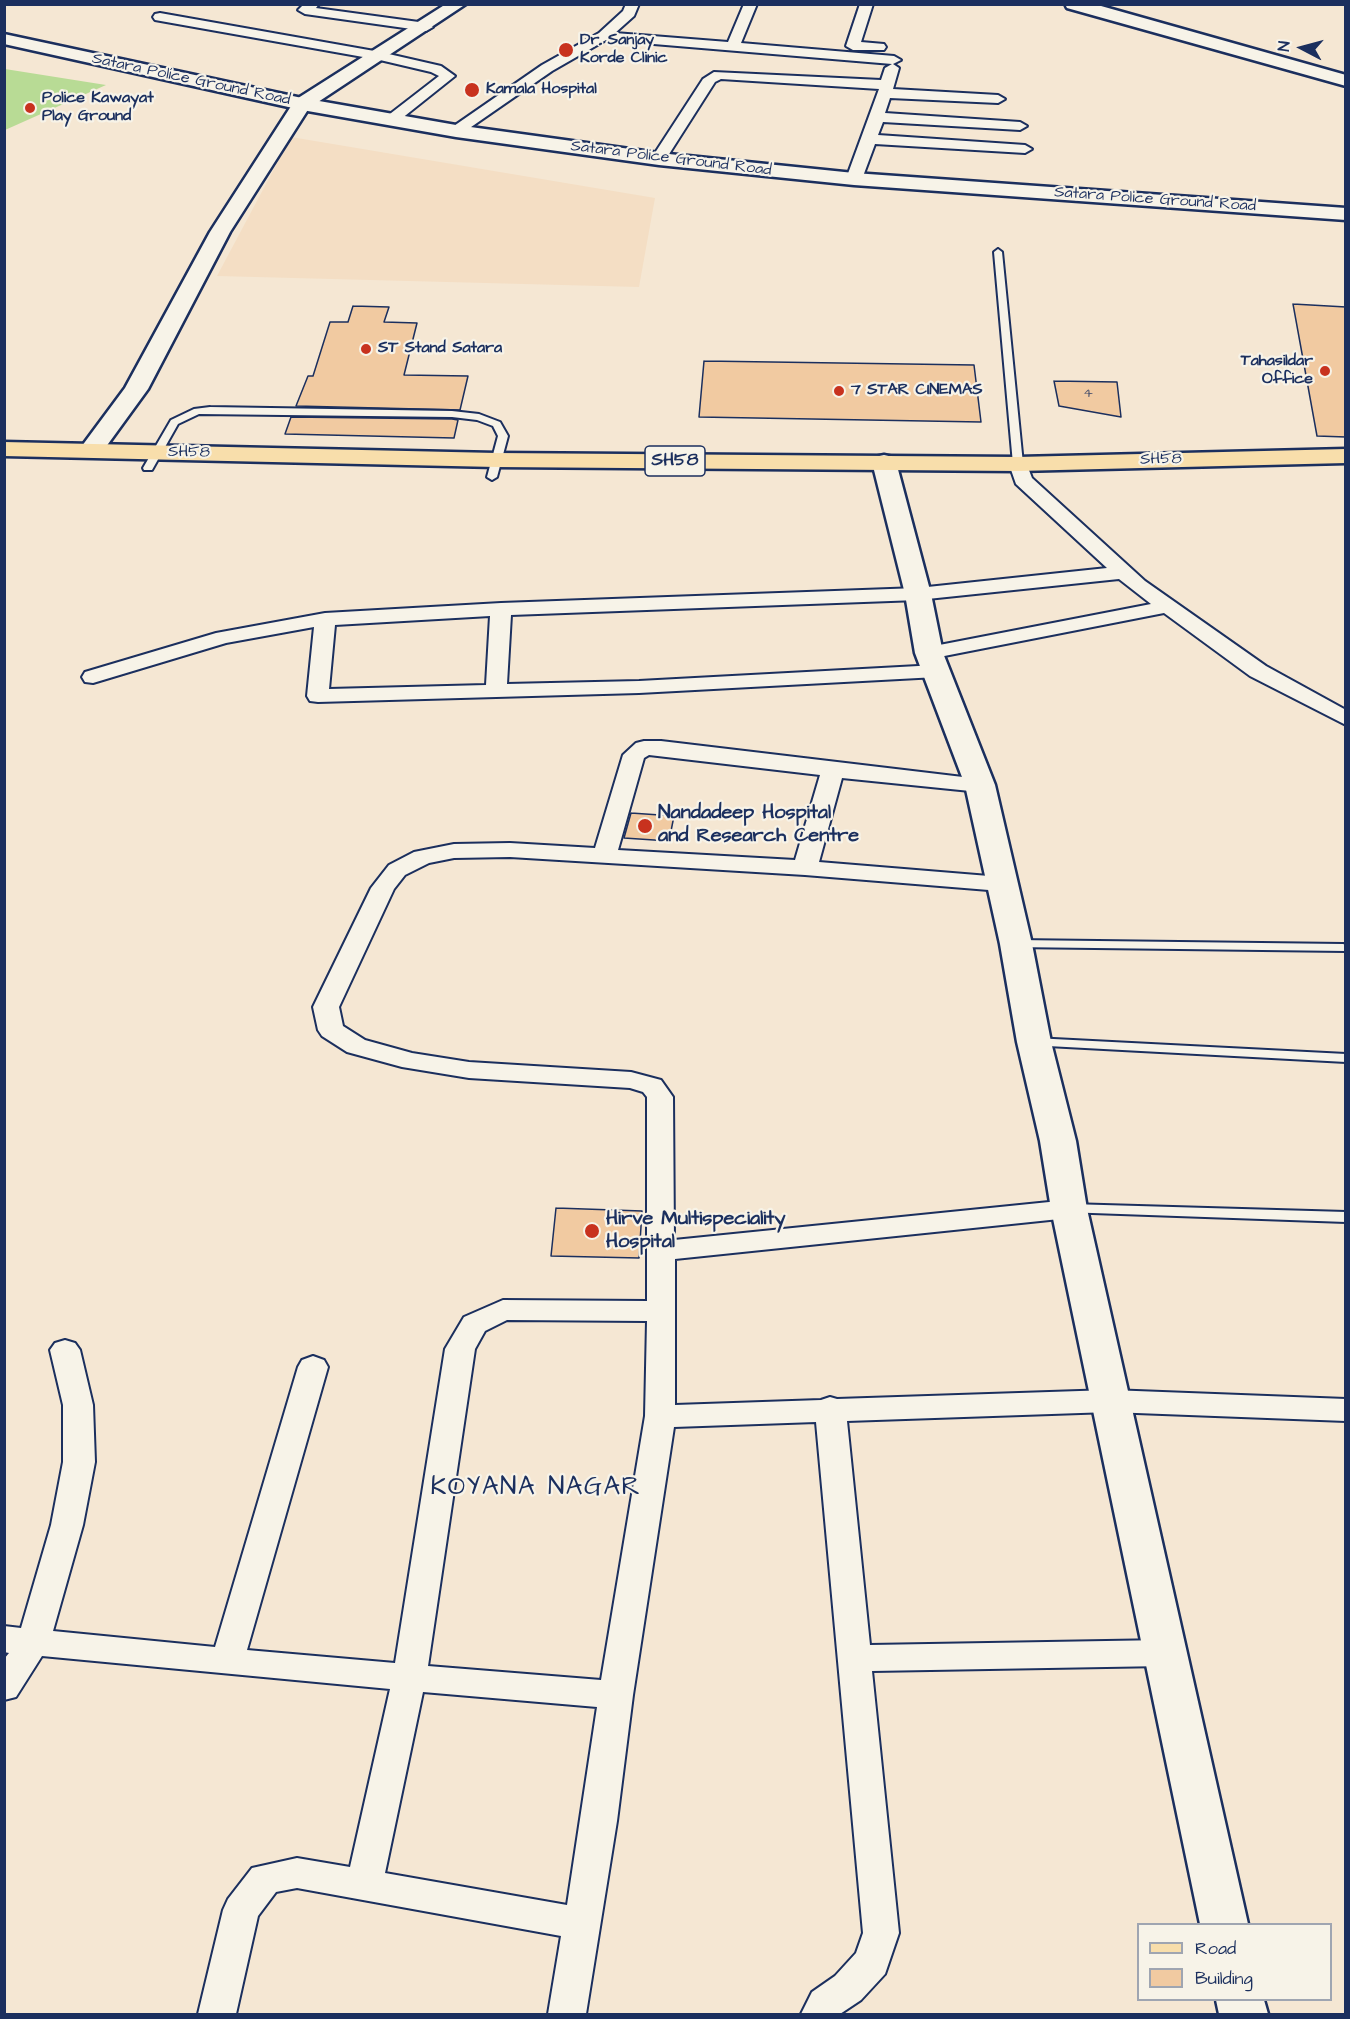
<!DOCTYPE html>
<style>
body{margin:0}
#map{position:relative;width:1350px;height:2019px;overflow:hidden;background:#f5e7d3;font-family:"Architects Daughter",sans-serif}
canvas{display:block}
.frame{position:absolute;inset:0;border:6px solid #1b2f5e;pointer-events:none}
.legend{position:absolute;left:1137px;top:1923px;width:195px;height:78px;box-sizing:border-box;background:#f7f3e8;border:2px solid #9fa5b1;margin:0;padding:8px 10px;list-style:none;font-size:18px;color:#1b2f5e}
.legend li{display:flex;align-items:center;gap:12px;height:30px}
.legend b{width:30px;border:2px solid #9fa5b1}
.north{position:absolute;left:1272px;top:18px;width:60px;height:60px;-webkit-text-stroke:4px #f7f3e8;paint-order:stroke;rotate:276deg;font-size:16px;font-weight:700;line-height:24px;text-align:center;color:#1b2f5e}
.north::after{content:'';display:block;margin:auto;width:21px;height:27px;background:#1b2f5e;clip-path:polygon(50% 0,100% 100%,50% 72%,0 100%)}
</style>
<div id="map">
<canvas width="1350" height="2019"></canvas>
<div class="frame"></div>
<ul class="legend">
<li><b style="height:8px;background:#f8deab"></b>Road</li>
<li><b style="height:16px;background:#f1caa1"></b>Building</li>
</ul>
<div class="north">N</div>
</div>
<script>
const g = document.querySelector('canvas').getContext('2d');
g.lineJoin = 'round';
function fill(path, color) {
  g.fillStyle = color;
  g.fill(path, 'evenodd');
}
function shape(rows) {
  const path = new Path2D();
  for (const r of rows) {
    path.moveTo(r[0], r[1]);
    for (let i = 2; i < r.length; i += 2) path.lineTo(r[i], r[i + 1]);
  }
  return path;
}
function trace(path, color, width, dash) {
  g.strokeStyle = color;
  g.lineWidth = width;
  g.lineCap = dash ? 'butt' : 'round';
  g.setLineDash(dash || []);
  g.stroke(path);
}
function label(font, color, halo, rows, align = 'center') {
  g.font = font + ' "Architects Daughter",sans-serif';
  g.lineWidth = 4.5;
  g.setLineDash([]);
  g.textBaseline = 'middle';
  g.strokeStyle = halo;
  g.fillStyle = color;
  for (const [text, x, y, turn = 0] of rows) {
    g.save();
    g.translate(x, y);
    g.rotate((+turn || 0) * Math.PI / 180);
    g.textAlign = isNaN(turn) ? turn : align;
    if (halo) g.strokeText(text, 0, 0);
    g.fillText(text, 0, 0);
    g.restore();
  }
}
fill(shape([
 [291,137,655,198,639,287,217,276]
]), '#f4dec4');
fill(shape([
 [4,69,5,69,106,85,5,130]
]), '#b8db95');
const building = shape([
 [1293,304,1346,307,1346,437,1317,436,1293,304],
 [353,306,389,307,384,322,417,323,404,375,468,376,460,410,296,406,308,376,313,376,330,322,348,322,353,306],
 [704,361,974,365,981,422,699,417,704,361],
 [1054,381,1117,382,1121,417,1059,406,1054,381],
 [291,417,452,419,458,420,454,438,285,434,291,417],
 [631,813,674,816,669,841,624,838,631,813],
 [556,1208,642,1211,639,1258,551,1256,556,1208]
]);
fill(building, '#f1caa1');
trace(building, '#1b2f5e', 1.5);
const service = shape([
 [998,249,1002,252,1023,464,1018,467,1013,464,994,252,998,249],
 [210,407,452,411,479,414,500,422,508,436,497,477,492,480,487,477,498,436,493,426,477,420,452,417,199,414,178,424,152,470,144,470,143,468,171,420,194,409,210,407],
 [1016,940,1343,944,1346,945,1346,951,1011,947,1009,944,1011,941,1016,940],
 [1034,1038,1346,1054,1346,1062,1029,1045,1027,1042,1034,1038],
 [1069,1204,1346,1212,1346,1222,1064,1212,1062,1209,1064,1206,1069,1204]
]);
const minor = shape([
 [304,4,319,4,316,8,426,23,433,27,426,31,305,14,298,10,304,4],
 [626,4,639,4,634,16,615,33,728,42,744,4,757,4,741,43,894,56,901,60,893,64,899,68,893,89,998,95,1005,99,998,103,890,98,885,113,1020,122,1027,126,1020,130,883,122,878,135,1025,145,1032,149,1025,153,875,144,862,179,854,184,846,179,879,89,721,79,715,82,664,162,654,162,651,159,703,79,714,72,881,80,885,68,892,64,606,40,552,71,461,134,451,134,449,131,451,128,542,65,599,33,623,11,626,4],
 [860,4,873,4,861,42,884,44,886,47,884,50,853,50,846,46,860,4],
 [160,13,380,52,441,66,455,76,396,123,391,124,384,120,386,117,439,76,431,72,380,60,155,20,153,17,155,14,160,13],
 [1018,458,1025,460,1032,478,1145,581,1266,666,1346,710,1346,725,1250,676,1164,613,929,659,922,657,918,653,922,649,929,647,1151,604,1119,579,918,600,511,615,507,684,639,681,937,665,945,666,948,671,945,676,937,677,639,693,318,702,310,701,307,696,314,627,226,643,93,683,85,682,82,677,85,672,216,633,325,613,501,603,918,588,1107,568,1016,484,1009,464,1011,460,1018,458],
 [490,616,486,685,329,689,335,625,490,616],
 [644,741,661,741,988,780,991,785,988,790,980,792,842,778,819,862,1001,877,1009,879,1013,884,1009,889,1001,891,805,875,510,857,454,858,429,863,405,875,394,889,339,1007,343,1026,365,1040,412,1053,469,1062,631,1072,661,1080,673,1097,674,1240,1069,1200,1079,1202,1083,1209,1079,1216,1069,1218,675,1259,675,1405,821,1400,830,1397,837,1399,1110,1390,1346,1399,1346,1421,1110,1412,847,1421,870,1645,1165,1640,1177,1644,1182,1653,1177,1662,1165,1666,872,1671,899,1933,885,1974,861,2000,840,2014,801,2014,812,1992,835,1976,856,1953,863,1933,816,1422,674,1427,633,1695,617,1821,586,2014,548,2014,561,1936,297,1888,276,1892,258,1916,236,2014,198,2014,223,1910,228,1899,252,1868,297,1858,350,1867,390,1689,42,1656,16,1697,4,1700,4,1659,9,1653,4,1652,4,1626,21,1628,51,1525,63,1462,63,1405,50,1350,55,1343,65,1340,75,1343,80,1350,93,1405,95,1462,83,1525,53,1631,215,1647,298,1367,302,1360,313,1356,324,1360,328,1367,247,1650,395,1663,445,1349,464,1317,503,1300,647,1301,647,1097,643,1092,630,1088,469,1078,402,1067,347,1052,322,1036,318,1030,313,1007,371,888,389,865,414,852,454,844,510,843,595,848,623,755,636,743,644,741],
 [649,755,820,775,795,860,618,850,644,758,649,755],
 [507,1320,647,1321,645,1416,601,1680,428,1666,475,1349,485,1331,507,1320],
 [423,1692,597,1707,567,1905,385,1873,423,1692]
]);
const tertiary = shape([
 [446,4,466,4,309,108,230,232,148,389,100,455,91,457,82,455,79,450,125,388,210,232,295,100,446,4],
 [1065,4,1094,4,1346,75,1346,86,1067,8,1065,4]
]);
const secondary = shape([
 [4,34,302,98,456,125,659,153,854,173,1346,208,1346,220,854,185,659,165,456,137,302,110,4,44,4,34],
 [884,455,893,457,896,462,931,594,943,653,995,785,1032,944,1051,1042,1076,1141,1087,1209,1248,1924,1200,1924,1051,1209,1040,1141,1017,1042,1000,944,965,785,915,653,905,594,872,462,875,457,884,455],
 [1216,2000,1264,2000,1268,2014,1219,2014,1216,2000]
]);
const primary = shape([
 [4,442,496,453,1018,457,1346,449,1346,463,1018,471,496,467,4,456,4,442]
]);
trace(service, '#1b2f5e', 4);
trace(minor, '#1b2f5e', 4);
trace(tertiary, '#1b2f5e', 5);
trace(secondary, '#1b2f5e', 5);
trace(primary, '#1b2f5e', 5);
fill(service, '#f7f3e8');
fill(minor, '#f7f3e8');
fill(tertiary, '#f7f3e8');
fill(secondary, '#f7f3e8');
fill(primary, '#f8deab');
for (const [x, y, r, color] of [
 [566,50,8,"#c8321e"],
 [472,90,8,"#c8321e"],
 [30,108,6,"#c8321e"],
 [366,349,6,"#c8321e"],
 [1325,371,6,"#c8321e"],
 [839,391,6,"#c8321e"],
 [645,826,8,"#c8321e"],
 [592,1231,8,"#c8321e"]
]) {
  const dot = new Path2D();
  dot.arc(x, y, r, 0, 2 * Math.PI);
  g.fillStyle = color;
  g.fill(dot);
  trace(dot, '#f7f3e8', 2);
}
label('14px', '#50566f', null, [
 ["4",1088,394]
]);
label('bold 16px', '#1b2f5e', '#f7f3e8', [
 ["Dr. Sanjay",580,41],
 ["Korde Clinic",580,59],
 ["Kamala Hospital",486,90],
 ["Police Kawayat",42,99],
 ["Play Ground",42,117],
 ["ST Stand Satara",378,349],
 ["Tahasildar",1313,362,"right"],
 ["Office",1313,380,"right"],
 ["7 STAR CINEMAS",851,391]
], 'left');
label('16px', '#1b2f5e', '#f7f3e8', [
 ["Satara Police Ground Road",191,80,12],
 ["Satara Police Ground Road",671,159,7],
 ["Satara Police Ground Road",1155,200,4],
 ["SH58",189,453,1],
 ["SH58",1161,460,-1]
]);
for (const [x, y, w] of [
 [675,461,60]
]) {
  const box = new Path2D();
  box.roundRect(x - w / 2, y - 15, w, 30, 4.5);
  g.fillStyle = '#f7f3e8';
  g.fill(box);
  trace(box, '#1b2f5e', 1.5);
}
label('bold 18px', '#1b2f5e', null, [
 ["SH58",675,461]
]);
label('bold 20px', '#1b2f5e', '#f7f3e8', [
 ["Nandadeep Hospital",658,814],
 ["and Research Centre",658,837],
 ["Hirve Multispeciality",606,1220],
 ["Hospital",606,1243]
], 'left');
g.letterSpacing = '1.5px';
label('26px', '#1b2f5e', '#f7f3e8', [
 ["KOYANA NAGAR",536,1489]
]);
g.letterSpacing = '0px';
</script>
